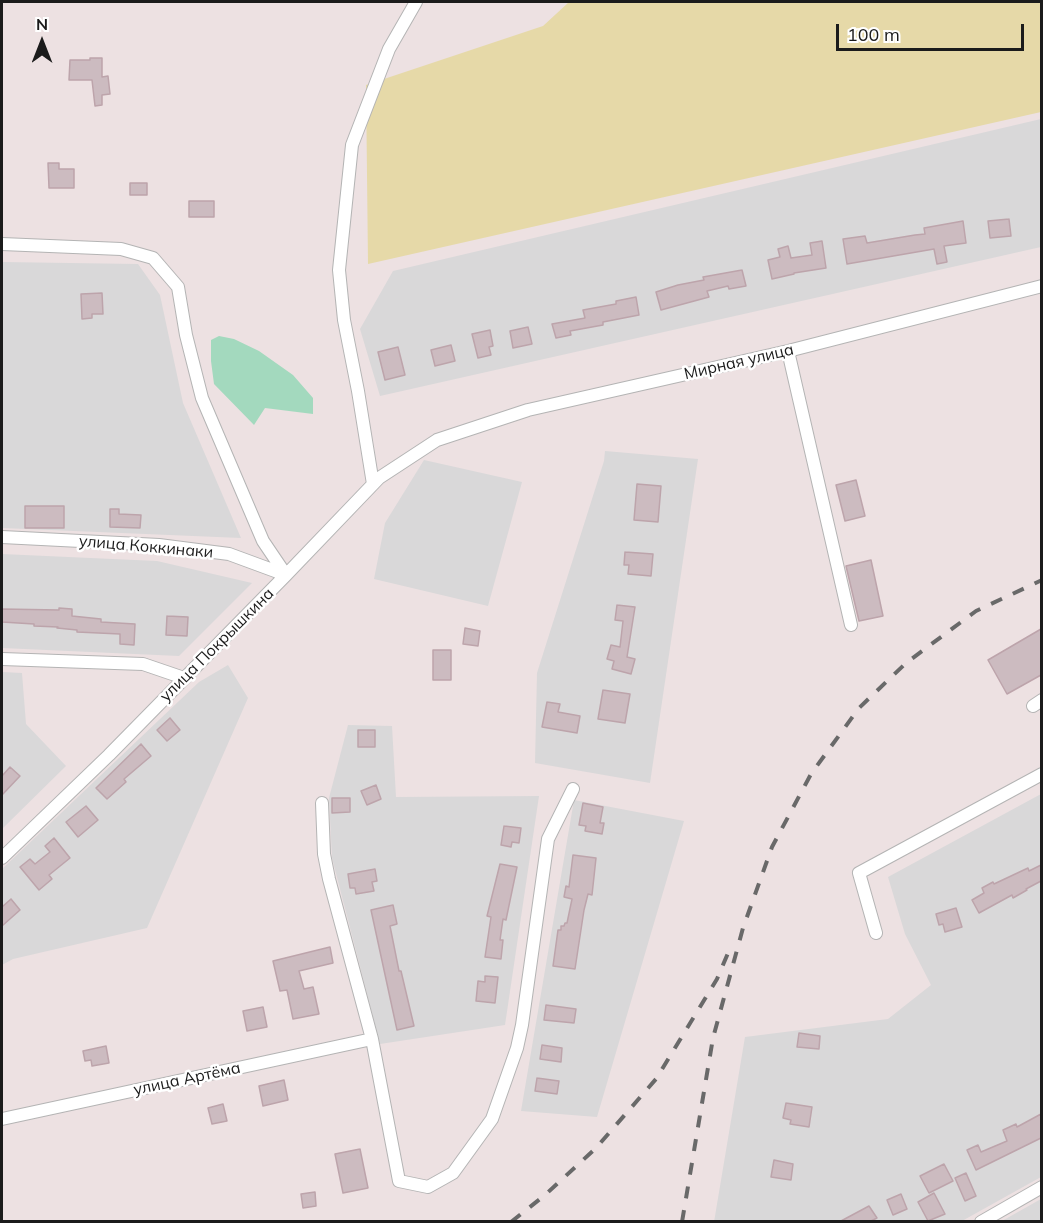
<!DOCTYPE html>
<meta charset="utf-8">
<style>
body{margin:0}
#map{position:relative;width:1043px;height:1223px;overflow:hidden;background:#ede1e2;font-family:Mulish,sans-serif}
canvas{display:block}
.frame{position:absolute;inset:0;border:3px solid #1b1b1b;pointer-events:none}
.north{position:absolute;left:12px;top:12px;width:60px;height:60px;-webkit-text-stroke:4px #fff;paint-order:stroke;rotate:0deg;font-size:16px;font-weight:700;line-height:24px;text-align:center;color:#1b1b1b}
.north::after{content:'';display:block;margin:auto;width:21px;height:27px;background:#1b1b1b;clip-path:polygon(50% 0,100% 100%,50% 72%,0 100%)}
.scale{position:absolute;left:836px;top:24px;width:188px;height:27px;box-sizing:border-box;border:3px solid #1b1b1b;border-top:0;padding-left:8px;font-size:18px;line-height:21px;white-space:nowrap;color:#1b1b1b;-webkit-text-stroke:4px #fff;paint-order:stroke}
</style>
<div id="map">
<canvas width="1043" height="1223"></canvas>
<div class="frame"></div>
<div class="north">N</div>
<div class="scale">100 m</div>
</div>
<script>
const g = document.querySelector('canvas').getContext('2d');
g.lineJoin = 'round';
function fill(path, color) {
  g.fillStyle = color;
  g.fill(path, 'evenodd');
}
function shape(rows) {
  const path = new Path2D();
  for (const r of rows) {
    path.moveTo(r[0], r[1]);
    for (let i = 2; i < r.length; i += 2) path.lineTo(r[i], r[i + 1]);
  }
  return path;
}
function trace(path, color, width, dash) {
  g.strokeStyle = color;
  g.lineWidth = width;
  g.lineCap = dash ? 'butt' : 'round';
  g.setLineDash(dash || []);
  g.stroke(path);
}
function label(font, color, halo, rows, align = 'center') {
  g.font = font + ' Mulish,sans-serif';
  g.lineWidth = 5;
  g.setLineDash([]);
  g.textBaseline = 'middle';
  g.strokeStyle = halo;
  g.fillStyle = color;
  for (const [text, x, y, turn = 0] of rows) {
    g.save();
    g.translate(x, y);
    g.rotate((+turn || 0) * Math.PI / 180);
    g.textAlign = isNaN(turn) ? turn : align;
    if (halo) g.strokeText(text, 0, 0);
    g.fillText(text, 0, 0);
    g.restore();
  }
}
fill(shape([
 [1041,119,1041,247,380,396,360,329,393,271],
 [2,262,138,264,160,295,183,403,241,538,2,528],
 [605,451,698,459,650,783,535,763,537,673,604,461],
 [424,460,522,482,488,606,374,579,385,523],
 [2,554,157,561,252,583,179,656,2,648],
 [228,665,248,698,147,928,13,959,2,965,2,869,199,682],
 [2,672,22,673,26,724,66,766,2,829],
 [348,725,392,726,396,797,539,796,505,1025,380,1044,332,858,329,798],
 [1041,794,1041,1177,962,1221,714,1222,745,1037,888,1019,931,985,905,934,888,877],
 [574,800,684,821,597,1117,521,1111],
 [1041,1199,1041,1221,1002,1221]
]), '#d9d8d9');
fill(shape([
 [569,2,1041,2,1041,112,368,264,366,85,543,26]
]), '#e6d9a8');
fill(shape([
 [219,336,234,339,259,351,293,375,313,398,313,414,265,408,254,425,214,384,211,361,211,340]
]), '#a3d9be');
const building = shape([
 [90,58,102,58,102,77,108,76,110,94,102,95,102,105,95,106,92,80,69,80,70,60,90,60,90,58],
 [48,163,59,163,59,169,74,169,74,188,49,188,48,163],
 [130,183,147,183,147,195,130,195,130,183],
 [189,201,214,201,214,217,189,217,189,201],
 [1009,219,1011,236,990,238,988,221,1009,219],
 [963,221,966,243,944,246,947,262,937,264,934,249,847,264,843,239,865,236,867,243,915,235,925,234,924,228,963,221],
 [822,241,826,268,794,273,794,274,772,279,768,260,780,257,778,249,788,246,791,258,812,255,810,243,822,241],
 [742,270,746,286,729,289,728,286,707,291,709,297,661,310,656,292,678,285,704,280,703,277,742,270],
 [102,293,103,314,92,314,92,318,82,319,81,294,102,293],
 [636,297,639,315,603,322,603,325,570,331,571,335,556,338,552,324,585,318,583,310,616,304,616,301,636,297],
 [528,327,532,344,513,348,510,331,528,327],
 [490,330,493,346,489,347,491,355,478,358,472,334,490,330],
 [451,345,455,361,435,366,431,350,451,345],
 [398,347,405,375,385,380,378,352,398,347],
 [856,480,865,516,845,521,836,485,856,480],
 [637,484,661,486,658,522,634,520,637,484],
 [25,506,64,506,64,528,25,528,25,506],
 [110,509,119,509,119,514,141,515,140,528,110,527,110,509],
 [625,552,653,554,651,576,628,574,629,565,624,565,625,552],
 [871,560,883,616,859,621,846,566,871,560],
 [617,605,635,607,627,657,635,659,631,674,612,669,614,661,607,659,611,645,620,647,623,621,615,620,617,605],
 [59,608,72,609,72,616,101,619,101,622,135,624,134,645,120,644,120,634,77,632,77,630,57,628,58,627,34,626,34,624,2,622,2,609,59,610,59,608],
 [167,616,188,617,187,636,166,635,167,616],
 [465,628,480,631,478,646,463,644,465,628],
 [1041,629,1041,675,1007,694,988,660,1041,629],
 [433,650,451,650,451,680,433,680,433,650],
 [603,690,630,694,625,723,598,719,603,690],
 [547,702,560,704,558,712,580,716,577,733,542,727,547,702],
 [170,718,180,730,167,741,157,730,170,718],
 [358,730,375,730,375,747,358,747,358,730],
 [141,744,151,756,124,779,126,782,107,799,96,788,141,744],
 [10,767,20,776,2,795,2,776,10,767],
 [376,785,381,799,367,805,361,791,376,785],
 [332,798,350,798,350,812,332,813,332,798],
 [583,803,603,807,600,823,604,823,602,834,585,831,586,826,579,825,583,803],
 [86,806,98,820,78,837,66,822,86,806],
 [504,826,521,828,519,843,512,842,511,847,501,845,504,826],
 [54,838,70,858,49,875,52,879,39,890,20,867,30,859,35,864,50,852,45,846,54,838],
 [573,855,596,858,592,895,588,894,584,910,575,969,553,966,558,930,561,930,561,926,564,926,565,923,567,923,572,899,564,897,566,886,569,887,573,855],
 [500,864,517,867,506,920,503,919,500,940,503,940,501,959,485,957,491,917,487,916,500,864],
 [1041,865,1041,881,1026,889,1027,890,1013,898,1012,895,979,913,972,900,984,893,982,888,993,882,994,884,1028,868,1029,871,1041,865],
 [375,869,377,881,372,882,374,891,356,894,355,888,350,888,348,874,375,869],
 [11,899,20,910,2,926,2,907,11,899],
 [393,905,397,924,390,926,399,971,401,971,414,1026,397,1030,371,910,393,905],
 [956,908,962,927,945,932,943,924,939,925,936,914,956,908],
 [330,947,333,963,299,971,304,989,313,987,319,1014,293,1019,287,990,280,991,273,961,330,947],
 [485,976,498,977,495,1003,476,1001,478,981,485,982,485,976],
 [546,1005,576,1009,574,1023,544,1020,546,1005],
 [263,1007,267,1027,247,1031,243,1011,263,1007],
 [799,1033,820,1036,819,1049,797,1047,799,1033],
 [542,1045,562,1048,561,1062,540,1059,542,1045],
 [106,1046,109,1063,92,1066,91,1060,85,1061,83,1051,106,1046],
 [537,1078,559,1081,557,1094,535,1091,537,1078],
 [284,1080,288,1100,263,1106,259,1086,284,1080],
 [786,1103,812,1107,809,1127,790,1124,791,1120,783,1118,786,1103],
 [223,1104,227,1121,212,1124,208,1108,223,1104],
 [1041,1114,1041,1138,976,1170,967,1150,978,1145,981,1152,1007,1141,1003,1130,1016,1124,1017,1127,1041,1114],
 [360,1149,368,1188,343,1193,335,1154,360,1149],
 [774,1160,793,1164,791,1180,771,1177,774,1160],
 [944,1164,953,1181,929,1193,920,1176,944,1164],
 [966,1173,976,1196,965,1201,955,1178,966,1173],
 [315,1192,316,1206,303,1208,301,1194,315,1192],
 [934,1193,945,1214,928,1221,918,1202,934,1193],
 [901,1194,907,1209,893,1215,887,1200,901,1194],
 [869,1206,877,1218,871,1221,841,1221,869,1206]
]);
fill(building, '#ccbbc0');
trace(building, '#bda4ab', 1.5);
const minor = shape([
 [2,244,121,249,153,258,178,287,186,335,202,398,263,541,286,575],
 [788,351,851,625],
 [373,484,358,391,344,320,339,270,352,145,389,49,416,2],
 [2,537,159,545,229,554,286,575],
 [2,659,143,664,184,678],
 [1033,706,1042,700],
 [322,803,324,854,329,879,372,1039,399,1181,428,1187,453,1173,492,1119,517,1048,522,1025,548,839,573,789],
 [2,858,109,755,286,575,379,478,437,440,528,410,788,351,1042,286],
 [876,933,859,873,1042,774],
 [2,1119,372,1039],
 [981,1222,1042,1187]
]);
trace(minor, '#b4b4b4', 14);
trace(minor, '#fff', 12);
trace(shape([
 [511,1222,545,1195,596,1148,656,1079,717,979,731,946],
 [682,1222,713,1038,743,928,772,847,811,774,859,708,906,663,976,611,1042,580]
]), '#696969', 4, [12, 12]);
label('16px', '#1b1b1b', '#fff', [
 ["Мирная улица",739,362,-13],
 ["улица Коккинаки",146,547,5],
 ["улица Покрышкина",217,645,-45],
 ["улица Артёма",187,1079,-12]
]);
</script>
